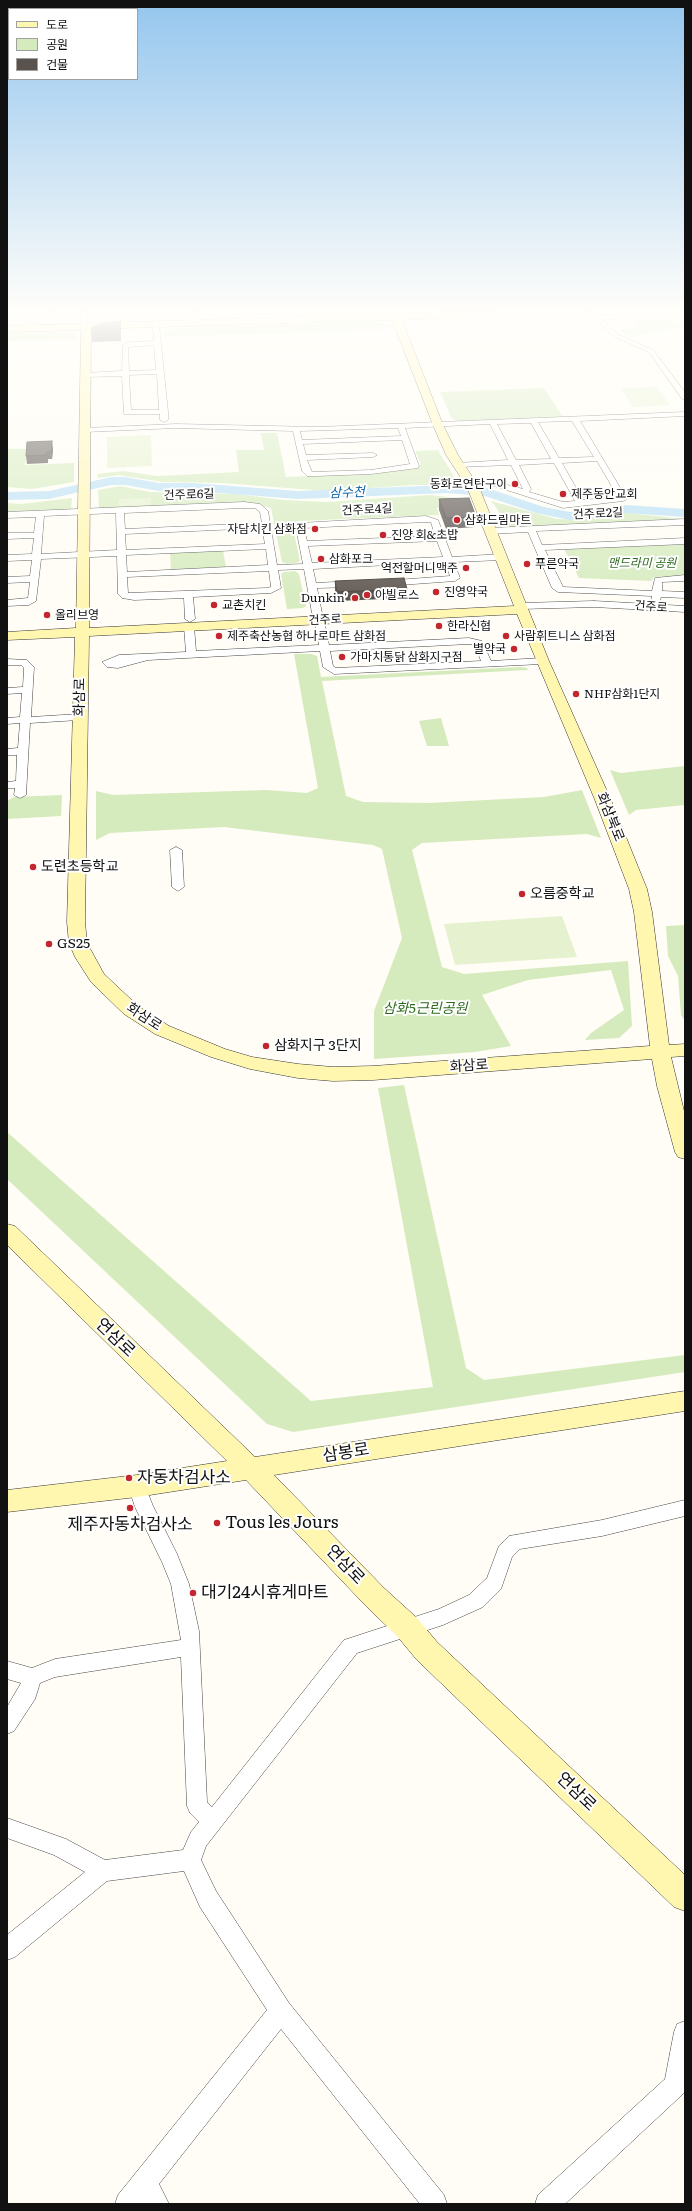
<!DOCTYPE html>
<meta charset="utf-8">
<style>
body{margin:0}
#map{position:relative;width:692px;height:2211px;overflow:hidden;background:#fffdf5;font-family:Literata,"Noto Sans KR",serif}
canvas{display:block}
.frame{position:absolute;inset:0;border:8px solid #111;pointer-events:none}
.legend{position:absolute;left:8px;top:8px;width:130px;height:72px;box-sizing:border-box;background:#fff;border:1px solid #a0a0a0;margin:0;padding:5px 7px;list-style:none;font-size:12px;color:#111}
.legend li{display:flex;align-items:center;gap:8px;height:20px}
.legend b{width:20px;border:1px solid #a0a0a0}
</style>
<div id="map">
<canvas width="692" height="2211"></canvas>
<div class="frame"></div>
<ul class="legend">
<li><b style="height:5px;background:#fff6b0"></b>도로</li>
<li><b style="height:11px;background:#d5ebbd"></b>공원</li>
<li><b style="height:11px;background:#5a524d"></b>건물</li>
</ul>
</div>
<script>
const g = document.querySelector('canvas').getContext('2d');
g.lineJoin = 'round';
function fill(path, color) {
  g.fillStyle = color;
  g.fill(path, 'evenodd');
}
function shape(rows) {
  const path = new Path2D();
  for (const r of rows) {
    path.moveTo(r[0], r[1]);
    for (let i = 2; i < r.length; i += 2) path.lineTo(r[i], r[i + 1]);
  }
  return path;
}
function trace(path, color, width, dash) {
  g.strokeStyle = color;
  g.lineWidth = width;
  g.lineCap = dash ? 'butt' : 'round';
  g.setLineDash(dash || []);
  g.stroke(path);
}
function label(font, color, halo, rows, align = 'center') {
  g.font = font + ' Literata,"Noto Sans KR",serif';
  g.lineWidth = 4;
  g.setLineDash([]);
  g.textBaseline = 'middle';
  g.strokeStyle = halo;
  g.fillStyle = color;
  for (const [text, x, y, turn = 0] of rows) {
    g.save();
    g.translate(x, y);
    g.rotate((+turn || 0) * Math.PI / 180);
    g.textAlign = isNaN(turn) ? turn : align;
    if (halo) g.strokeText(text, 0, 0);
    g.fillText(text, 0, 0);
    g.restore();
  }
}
fill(shape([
 [663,318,681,327,631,337,618,330,641,328,634,321],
 [376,322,384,324,387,329,164,337,163,330,168,329],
 [67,332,75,334,76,339,7,341,7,333],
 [544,388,563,417,459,421,452,419,440,392],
 [261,433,277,433,286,477,379,473,414,469,421,464,415,451,438,450,459,485,413,485,326,491,221,483,163,482,118,475,98,478,97,474,123,471,157,476,239,472,236,450,264,450],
 [7,449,27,449,25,465,74,463,74,482,32,489,7,487],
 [120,486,150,492,236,494,284,500,327,502,430,495,465,499,467,507,437,508,439,515,297,521,292,524,300,561,296,563,287,564,282,562,271,508,250,503,99,510,98,490],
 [72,498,71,510,7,512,7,503,21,504],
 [491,501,557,519,582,520,618,512,684,519,511,528,504,526,498,510],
 [685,543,685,576,653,577,652,581,579,578,564,549],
 [223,550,226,568,171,571,170,552],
 [295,571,299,574,306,606,303,608,287,609,281,574,284,572],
 [294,654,311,654,317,656,321,677,520,667,527,668,528,670,322,681,346,796,363,802,428,803,544,797,582,790,601,838,587,834,422,843,412,850,442,967,464,974,628,961,632,1026,619,1038,585,1040,591,1033,624,1010,611,970,528,980,482,995,511,1046,475,1052,374,1059,374,1011,402,938,382,849,373,845,224,827,110,833,96,840,96,791,113,795,266,790,307,793,318,788],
 [441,718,449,746,427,746,419,721],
 [685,766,685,805,636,810,629,815,610,770,621,773],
 [62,795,61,816,7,819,7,801,14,797],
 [685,925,685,1021,681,1015,678,976,668,956,666,926],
 [404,1085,466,1368,484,1380,685,1355,685,1372,293,1432,267,1424,7,1179,7,1132,311,1401,433,1387,378,1088]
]), '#d5ebbd');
fill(shape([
 [657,387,670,405,633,407,621,388],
 [151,435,152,466,107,468,107,437],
 [151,498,151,505,119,506,119,499],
 [562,916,577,957,455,965,444,924]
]), '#e6f2cf');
fill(shape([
 [111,477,125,477,159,483,193,483,298,491,447,485,487,488,544,507,570,512,626,505,685,509,685,517,626,513,570,520,536,513,485,496,447,493,298,499,193,491,159,491,125,485,111,485,49,499,7,500,7,492,49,491,111,477]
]), '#b9e0f7');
const street = shape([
 [47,312,54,312,24,330,19,329,47,312],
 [80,312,86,312,88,328,83,327,80,312],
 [193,312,199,312,196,324,193,326,190,324,193,312],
 [586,312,593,312,598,316,664,312,685,317,685,321,661,315,602,320,619,335,653,350,685,392,685,399,682,399,649,352,615,337,586,312],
 [156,323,159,325,168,412,168,420,164,422,160,420,160,414,124,414,122,376,85,377,81,375,85,373,122,371,123,345,130,342,154,341,153,325,156,323],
 [154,345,156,370,129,371,128,347,154,345],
 [157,374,159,410,131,410,129,375,157,374],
 [685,412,685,416,580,421,627,499,623,501,563,508,491,485,467,482,466,480,470,478,492,481,523,489,511,465,457,467,453,465,457,463,508,460,490,424,405,428,419,466,418,468,371,474,316,476,307,476,302,471,293,431,176,428,85,432,81,430,85,428,176,424,318,427,685,412],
 [572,421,594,457,559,458,538,422,572,421],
 [531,423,551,459,516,460,497,424,531,423],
 [398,428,401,436,302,440,300,431,398,428],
 [402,440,410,464,371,470,312,472,307,460,373,457,377,455,373,453,306,455,303,444,402,440],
 [597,461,618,497,583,500,562,463,597,461],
 [554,463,575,501,563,502,529,492,531,489,519,465,554,463],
 [244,502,260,504,268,511,277,565,303,564,296,528,299,523,426,516,438,520,452,557,502,554,506,557,502,560,454,562,460,578,455,581,386,586,381,583,383,581,450,576,445,562,313,569,316,583,353,581,358,584,353,587,317,588,322,613,317,616,312,613,304,569,278,570,281,588,271,593,193,597,195,619,190,622,185,619,184,598,134,600,122,598,118,594,117,556,41,559,36,601,29,605,7,606,7,600,28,598,30,582,7,583,7,577,30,576,32,560,7,561,7,555,32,554,34,538,7,539,7,533,34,533,36,517,7,518,7,512,244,502],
 [244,508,255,508,260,512,262,523,125,529,124,513,244,508],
 [116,513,117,550,41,554,44,516,116,513],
 [426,522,431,522,435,536,307,541,304,528,426,522],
 [262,528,265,544,126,550,125,534,262,528],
 [437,541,443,557,312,563,308,546,437,541],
 [266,549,268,565,127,572,126,555,266,549],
 [269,571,271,587,267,588,128,593,127,577,269,571],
 [685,519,685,525,536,531,542,545,685,538,685,544,545,550,563,587,652,591,655,578,685,575,685,581,662,582,662,591,685,592,685,598,661,597,659,603,656,604,651,601,652,596,558,592,552,588,528,532,490,534,486,531,490,528,685,519],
 [594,601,685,606,685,612,594,607,521,609,516,606,521,603,594,601],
 [319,617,324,620,329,645,469,638,482,641,491,661,542,658,547,661,542,664,334,674,323,667,320,651,148,660,118,668,107,667,102,662,119,655,186,652,184,627,189,624,194,627,196,651,319,645,314,620,319,617],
 [469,644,475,645,481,661,336,668,333,666,330,651,469,644],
 [7,659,27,660,34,667,31,717,79,714,84,717,79,720,30,723,26,795,20,798,14,795,15,788,7,788,7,782,16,781,17,755,7,755,7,749,18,748,20,723,7,724,7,718,20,717,22,693,7,694,7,688,23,687,24,668,21,665,7,665,7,659],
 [176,847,182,850,184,887,178,891,172,887,170,850,176,847],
 [137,1478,143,1481,153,1506,177,1554,189,1584,199,1631,207,1802,212,1807,344,1640,439,1609,469,1595,487,1578,499,1546,509,1536,602,1520,685,1500,685,1516,602,1536,520,1549,512,1557,501,1589,483,1607,443,1625,357,1653,206,1846,201,1860,216,1891,289,2003,444,2195,447,2204,420,2204,281,2029,159,2184,169,2204,115,2204,118,2195,267,2010,200,1907,184,1871,107,1881,15,1957,7,1960,7,1935,85,1872,54,1855,7,1838,7,1818,66,1839,105,1860,183,1850,191,1832,199,1822,190,1813,187,1806,181,1657,55,1677,40,1683,35,1699,14,1731,7,1734,7,1707,21,1683,7,1679,7,1661,32,1668,55,1659,181,1640,171,1584,162,1562,135,1507,128,1486,131,1481,137,1478],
 [685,2021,684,2093,565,2204,535,2204,538,2195,665,2079,674,2032,677,2024,685,2021]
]);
const secondary = shape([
 [442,312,495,312,490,315,402,320,443,425,458,455,479,487,549,661,611,800,647,889,652,912,669,1045,685,1044,685,1056,671,1057,685,1115,685,1159,678,1157,675,1152,657,1086,652,1059,373,1080,333,1081,298,1078,250,1069,211,1057,155,1034,124,1014,91,982,75,957,69,943,67,922,75,637,7,640,7,632,76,628,81,330,7,332,7,326,442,312],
 [392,320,433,425,446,455,467,487,514,606,89,628,91,329,392,320],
 [517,614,595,800,629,889,634,912,650,1046,373,1066,333,1067,298,1064,252,1057,225,1049,169,1026,138,1006,104,974,87,943,85,922,89,636,517,614],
 [7,1224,15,1226,255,1457,685,1391,685,1411,274,1475,384,1588,417,1618,437,1642,685,1875,685,1911,674,1907,417,1660,397,1636,366,1606,246,1480,137,1497,7,1512,7,1490,137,1475,227,1461,7,1245,7,1224]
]);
trace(street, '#444', 1);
trace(secondary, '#333', 1);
fill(street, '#fff');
fill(secondary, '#fff6b0');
fill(shape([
 [120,321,121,341,92,342,91,333],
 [53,449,52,459,48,459,48,463,27,464,26,456],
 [439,499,476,517,475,527,446,529,439,510],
 [335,581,407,589,407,598,337,601,335,590]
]), '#4d4742');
fill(shape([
 [120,321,121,330,121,341,120,332],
 [52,441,53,449,52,459,51,451]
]), '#3f3936');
const building = shape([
 [120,321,120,332,91,333,92,327,108,322,120,321],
 [52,441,51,451,47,452,47,455,26,456,27,442,52,441],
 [469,498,476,517,446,518,439,499,469,498],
 [404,578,407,589,337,592,335,581,404,578]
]);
fill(building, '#5a524d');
trace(building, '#3f3936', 1);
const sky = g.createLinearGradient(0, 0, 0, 621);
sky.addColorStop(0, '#95c6ee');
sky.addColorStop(0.5, '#fffefa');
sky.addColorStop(1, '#fffefa00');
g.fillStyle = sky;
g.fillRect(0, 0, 692, 621);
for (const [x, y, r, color] of [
 [515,484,4,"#c4262e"],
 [563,494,4,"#c4262e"],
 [457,520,4,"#c4262e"],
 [315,529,4,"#c4262e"],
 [383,535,4,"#c4262e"],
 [321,559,4,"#c4262e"],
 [527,564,4,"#c4262e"],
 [466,568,4,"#c4262e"],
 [436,592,4,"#c4262e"],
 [367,595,4,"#c4262e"],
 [355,598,4,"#c4262e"],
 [214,605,4,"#c4262e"],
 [47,615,4,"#c4262e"],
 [439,626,4,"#c4262e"],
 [219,636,4,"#c4262e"],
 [506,636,4,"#c4262e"],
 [514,649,4,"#c4262e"],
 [342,657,4,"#c4262e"],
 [576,694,4,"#c4262e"],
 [33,867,4,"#c4262e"],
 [522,894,4,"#c4262e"],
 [49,944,4,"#c4262e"],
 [266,1046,4,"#c4262e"],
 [129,1478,4,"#c4262e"],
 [130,1508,4,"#c4262e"],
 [217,1523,4,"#c4262e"],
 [193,1593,4,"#c4262e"]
]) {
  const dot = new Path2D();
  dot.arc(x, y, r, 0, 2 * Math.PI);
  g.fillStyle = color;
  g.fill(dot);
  trace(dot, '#fff', 1.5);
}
label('12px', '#111', '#fff', [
 ["동화로연탄구이",507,484,"right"],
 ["제주동안교회",571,494],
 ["삼화드림마트",465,520],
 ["자담치킨 삼화점",307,529,"right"],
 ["진양 회&초밥",391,535],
 ["삼화포크",329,559],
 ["푸른약국",535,564],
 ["역전할머니맥주",458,568,"right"],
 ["진영약국",444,592],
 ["아빌로스",375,595],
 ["Dunkin'",347,598,"right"],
 ["교촌치킨",222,605],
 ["올리브영",55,615],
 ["한라신협",447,626],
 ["제주축산농협 하나로마트 삼화점",227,636],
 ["사람휘트니스 삼화점",514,636],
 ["별약국",506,649,"right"],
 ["가마치통닭 삼화지구점",350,657],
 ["NHF삼화1단지",584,694]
], 'left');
label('12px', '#111', '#fff', [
 ["건주로6길",189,495,-2],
 ["건주로4길",367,510,-3],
 ["건주로2길",598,514,-3],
 ["건주로",651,607,4],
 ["건주로",325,620,-3]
]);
label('italic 12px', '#2f6b1f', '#fff', [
 ["맨드라미 공원",642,563]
]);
label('italic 13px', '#1768a6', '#fff', [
 ["삼수천",347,493,-2]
]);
label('14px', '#111', '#fff', [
 ["화삼로",80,697,-89],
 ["화삼북로",610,817,68],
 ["화삼로",144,1017,33],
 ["화삼로",469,1066,-4]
]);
label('14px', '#111', '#fff', [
 ["도련초등학교",41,867],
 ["오름중학교",530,894],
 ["GS25",57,944],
 ["삼화지구 3단지",274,1046]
], 'left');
label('italic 14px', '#2f6b1f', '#fff', [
 ["삼화5근린공원",425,1009]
]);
label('17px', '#111', '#fff', [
 ["연삼로",115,1338,44],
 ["삼봉로",346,1453,-9],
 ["연삼로",345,1565,46],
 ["연삼로",576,1792,44]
]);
label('17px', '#111', '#fff', [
 ["자동차검사소",137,1478],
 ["Tous les Jours",225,1523],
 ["제주자동차검사소",130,1525,"center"],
 ["대기24시휴게마트",201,1593]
], 'left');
</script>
